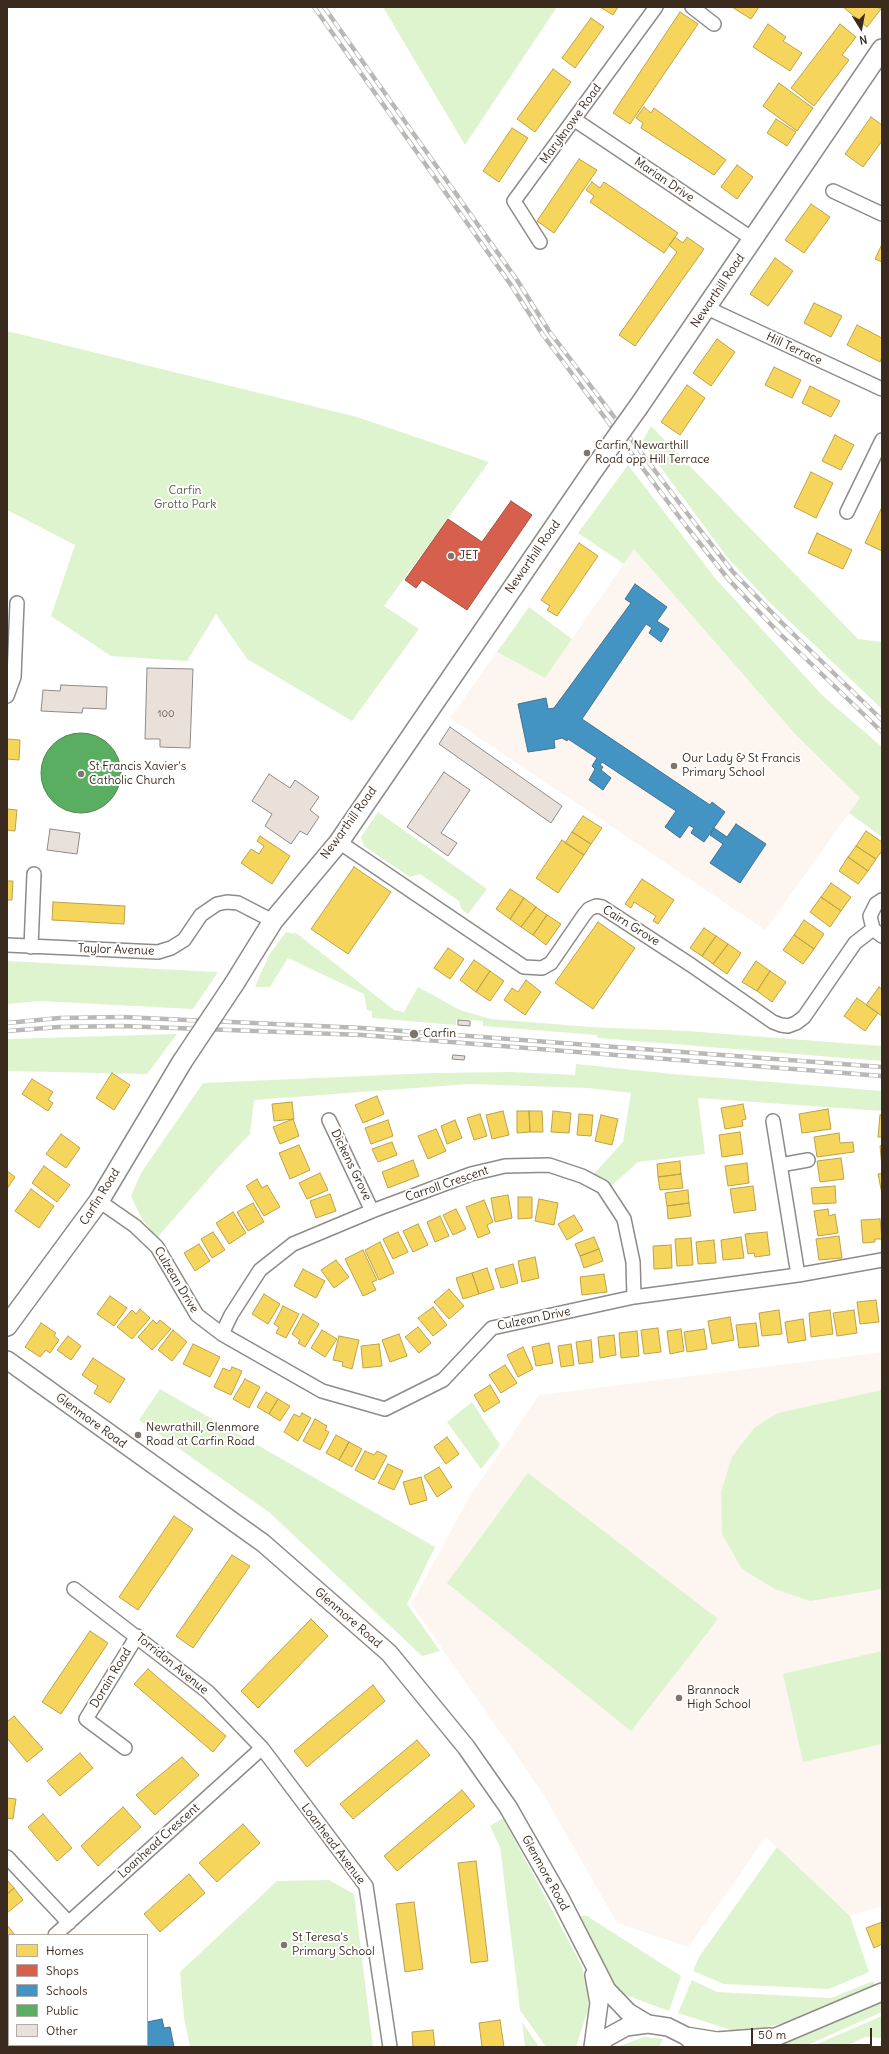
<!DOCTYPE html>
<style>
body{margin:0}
#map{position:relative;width:889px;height:2054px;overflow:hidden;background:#fff;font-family:Delius,sans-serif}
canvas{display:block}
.frame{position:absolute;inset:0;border:8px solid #3b2a1e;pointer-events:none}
.legend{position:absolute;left:8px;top:1934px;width:140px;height:112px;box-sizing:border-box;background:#fff;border:1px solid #b1aaa5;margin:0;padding:5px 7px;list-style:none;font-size:12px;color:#3b2a1e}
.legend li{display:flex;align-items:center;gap:8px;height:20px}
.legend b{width:20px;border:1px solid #b1aaa5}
.north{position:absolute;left:841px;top:8px;width:40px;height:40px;-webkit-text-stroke:3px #fff;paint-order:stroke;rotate:169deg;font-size:11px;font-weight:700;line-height:16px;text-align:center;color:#3b2a1e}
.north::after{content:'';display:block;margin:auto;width:14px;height:18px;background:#3b2a1e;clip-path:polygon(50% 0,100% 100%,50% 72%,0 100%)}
.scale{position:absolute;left:751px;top:2028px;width:121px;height:18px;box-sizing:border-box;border:2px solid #3b2a1e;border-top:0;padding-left:5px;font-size:12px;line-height:14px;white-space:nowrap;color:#3b2a1e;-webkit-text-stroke:3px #fff;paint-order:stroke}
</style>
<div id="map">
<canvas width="889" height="2054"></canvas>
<div class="frame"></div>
<ul class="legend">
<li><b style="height:11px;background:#f6d55c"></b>Homes</li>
<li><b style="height:11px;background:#d6604d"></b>Shops</li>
<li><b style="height:11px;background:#4393c3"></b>Schools</li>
<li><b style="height:11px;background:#5aae61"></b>Public</li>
<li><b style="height:11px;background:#e9e0d9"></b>Other</li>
</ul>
<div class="north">N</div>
<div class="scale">50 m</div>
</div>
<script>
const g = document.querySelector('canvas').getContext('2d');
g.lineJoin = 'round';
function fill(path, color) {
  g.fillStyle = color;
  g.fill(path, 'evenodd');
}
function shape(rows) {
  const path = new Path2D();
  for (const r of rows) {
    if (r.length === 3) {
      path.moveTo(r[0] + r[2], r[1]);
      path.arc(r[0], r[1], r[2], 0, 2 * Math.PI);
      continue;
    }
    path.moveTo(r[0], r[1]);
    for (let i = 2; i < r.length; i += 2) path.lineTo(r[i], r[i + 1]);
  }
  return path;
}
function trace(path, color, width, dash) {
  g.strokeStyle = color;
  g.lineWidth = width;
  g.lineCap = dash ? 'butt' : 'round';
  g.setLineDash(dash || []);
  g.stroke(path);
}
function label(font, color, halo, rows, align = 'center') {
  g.font = font + ' Delius,sans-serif';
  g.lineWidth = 4;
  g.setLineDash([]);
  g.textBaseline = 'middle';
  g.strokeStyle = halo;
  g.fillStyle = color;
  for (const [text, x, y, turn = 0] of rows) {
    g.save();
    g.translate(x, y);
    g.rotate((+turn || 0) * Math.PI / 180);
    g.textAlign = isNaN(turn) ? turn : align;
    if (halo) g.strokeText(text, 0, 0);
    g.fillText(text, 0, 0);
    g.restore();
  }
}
fill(shape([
 [634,549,795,734,860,798,765,930,450,718,497,652,545,678],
 [882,1352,882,1906,850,1916,766,1837,688,1947,617,1923,542,1792,411,1604,468,1499,539,1395]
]), '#fdf5ef');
fill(shape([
 [383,7,557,7,465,145],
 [7,331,357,417,489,462,384,606,419,629,352,721,247,659,216,614,187,661,111,656,51,616,75,545,7,510],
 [651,426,858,639,882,642,882,709,768,601,727,557,642,442],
 [628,465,715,578,822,695,882,747,882,837,849,813,860,798,795,734,634,549,624,564,578,533],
 [529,607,572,639,545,678,497,652],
 [378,812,487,889,468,914,461,909,459,901,420,874,410,877,364,846,361,837],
 [286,932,295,934,295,932,394,1010,404,1012,418,987,460,1010,491,1019,591,1027,687,1031,882,1046,882,1061,598,1038,597,1035,483,1026,483,1021,456,1019,456,1025,372,1018,372,1011,367,1010,364,994,288,958,270,987,255,987,269,955],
 [7,961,157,969,218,972,193,1009,39,1001,7,1004],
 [177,1034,147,1074,7,1071,7,1039],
 [576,1064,673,1074,882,1091,882,1111,698,1098,705,1154,638,1162,608,1189,591,1177,623,1142,631,1093,588,1088,469,1084,254,1100,250,1134,216,1170,157,1238,142,1219,131,1196,141,1173,203,1083,431,1073,511,1072,575,1075],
 [160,1389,435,1547,407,1604,440,1651,422,1656,270,1513,139,1420],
 [882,1390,882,1589,810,1601,775,1589,742,1569,722,1534,721,1492,732,1457,754,1428,778,1413],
 [472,1402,500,1445,481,1469,447,1422],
 [528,1473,718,1619,631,1731,447,1583],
 [882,1651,882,1744,803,1762,783,1674],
 [503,1818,582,1966,588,1994,588,2009,576,2047,546,2047,520,2010,502,1862,500,1847,490,1826],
 [777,1847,850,1916,869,1972,829,1989,724,1984,693,1971,699,1957],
 [329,1880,354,1894,373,2047,190,2047,184,2018,180,1972,277,1881],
 [579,1916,587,1916,681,1976,669,2011,623,1994,613,1981],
 [692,1980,717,1992,831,1998,873,1981,876,1985,788,2022,750,2031,731,2030,678,2013],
 [882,2002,882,2012,803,2047,776,2047],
 [882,2016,882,2038,866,2037,843,2047,816,2047,817,2044],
 [522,2022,539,2047,525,2047],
 [644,2037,663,2039,659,2047,617,2047]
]), '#def4ce');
const homes = shape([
 [600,7,618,7,613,15,600,7],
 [732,7,759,7,751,19,732,7],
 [843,7,877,7,881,9,867,27,843,7],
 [680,12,698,24,630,124,613,113,680,12],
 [591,18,604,27,575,68,562,58,591,18],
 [768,24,786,37,783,41,802,53,790,71,753,47,768,24],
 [840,24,856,37,842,55,849,60,814,106,791,88,840,24],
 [553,69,571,82,535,132,517,119,553,69],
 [779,83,813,108,797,131,763,106,779,83],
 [644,107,651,113,654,108,726,160,714,175,641,128,643,123,636,118,644,107],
 [871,117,882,125,882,141,863,167,845,154,871,117],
 [776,119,796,132,787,146,767,133,776,119],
 [512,128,528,138,499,182,483,171,512,128],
 [579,159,597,170,554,233,537,221,579,159],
 [737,165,753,177,737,199,721,187,737,165],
 [592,182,600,188,604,182,678,233,664,253,590,202,594,196,586,190,592,182],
 [811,204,830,217,804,253,785,240,811,204],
 [675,237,683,243,687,237,704,249,635,346,619,335,677,252,669,245,675,237],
 [882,244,882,262,875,259,882,244],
 [775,258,793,271,768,306,750,294,775,258],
 [814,303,842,316,831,337,804,323,814,303],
 [857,325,882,338,882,357,880,362,847,345,857,325],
 [717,339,735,352,711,386,693,373,717,339],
 [774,367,801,380,792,398,765,385,774,367],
 [687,385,705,398,680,435,661,422,687,385],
 [810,386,840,401,831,417,802,403,810,386],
 [835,435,854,445,841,470,822,461,835,435],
 [811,472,833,483,816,518,794,507,811,472],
 [882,507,882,551,865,543,882,507],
 [817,533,852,550,843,569,808,553,817,533],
 [579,543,598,556,557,616,547,610,550,606,541,600,579,543],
 [7,739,20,740,19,760,7,759,7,739],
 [7,809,17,810,15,831,7,830,7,809],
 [583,816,602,828,591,844,572,832,583,816],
 [866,831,882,842,882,851,876,859,856,846,866,831],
 [572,832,591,844,584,855,565,843,572,832],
 [260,836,290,856,272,884,241,863,251,849,259,854,264,846,257,841,260,836],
 [562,840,584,855,558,893,536,878,562,840],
 [856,846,876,859,868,871,848,857,856,846],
 [848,857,868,871,858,884,839,871,848,857],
 [354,867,391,892,348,954,311,929,354,867],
 [642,879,674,900,658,924,653,921,656,916,634,902,631,908,625,904,642,879],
 [7,881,13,881,12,900,7,900,7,881],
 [831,883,851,897,841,911,821,897,831,883],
 [510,889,524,898,510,919,496,909,510,889],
 [821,897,841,911,830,927,810,912,821,897],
 [524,898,536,907,521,927,510,919,524,898],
 [53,902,125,906,124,924,52,920,53,902],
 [536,907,547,915,533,935,521,927,536,907],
 [547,915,561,924,546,945,533,935,547,915],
 [804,920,824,934,814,949,794,935,804,920],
 [598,922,635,948,593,1009,555,983,598,922],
 [704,928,716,936,702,956,690,948,704,928],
 [794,935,814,949,803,964,783,950,794,935],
 [716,936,728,944,713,964,702,956,716,936],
 [728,944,741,953,727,974,713,964,728,944],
 [448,948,464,959,450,979,434,968,448,948],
 [474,960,490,971,476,992,460,980,474,960],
 [756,961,770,971,757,991,742,982,756,961],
 [490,971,504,981,490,1001,476,992,490,971],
 [770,971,786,982,772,1002,757,991,770,971],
 [526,980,541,992,525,1015,504,1000,512,988,518,992,526,980],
 [879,987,882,989,882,1016,866,1005,879,987],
 [857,998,878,1013,865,1031,844,1016,857,998],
 [112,1073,130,1085,114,1110,96,1098,112,1073],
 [32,1079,53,1092,48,1100,53,1103,48,1111,22,1094,32,1079],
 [377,1096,384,1114,363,1123,355,1105,377,1096],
 [292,1102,294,1119,274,1121,272,1104,292,1102],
 [743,1104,746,1119,742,1120,743,1126,725,1129,721,1108,743,1104],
 [828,1109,831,1129,802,1133,799,1114,828,1109],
 [503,1111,509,1135,492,1139,486,1115,503,1111],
 [517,1111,529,1111,530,1132,517,1133,517,1111],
 [529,1111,542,1111,543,1132,530,1132,529,1111],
 [553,1111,571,1113,569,1133,551,1132,553,1111],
 [480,1114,487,1136,474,1140,467,1118,480,1114],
 [579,1114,593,1115,591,1136,577,1135,579,1114],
 [601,1115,618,1119,612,1145,595,1141,601,1115],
 [880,1115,882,1115,882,1137,878,1137,880,1115],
 [293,1119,299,1136,280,1144,273,1127,293,1119],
 [388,1120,393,1136,371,1144,365,1128,388,1120],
 [455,1120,462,1138,447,1144,441,1126,455,1120],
 [436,1129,446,1151,428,1159,418,1136,436,1129],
 [740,1132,743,1154,722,1157,719,1135,740,1132],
 [839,1133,840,1143,853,1142,854,1152,817,1157,814,1137,839,1133],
 [61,1134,80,1148,66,1168,46,1154,61,1134],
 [392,1142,397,1155,378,1162,372,1149,392,1142],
 [299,1145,310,1170,290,1179,279,1153,299,1145],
 [882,1145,882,1167,880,1146,882,1145],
 [841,1158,844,1179,820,1182,817,1161,841,1158],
 [413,1160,419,1176,388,1188,382,1172,413,1160],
 [680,1161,681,1174,658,1177,657,1164,680,1161],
 [747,1163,749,1183,728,1186,725,1166,747,1163],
 [44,1166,70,1185,57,1202,32,1183,44,1166],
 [7,1171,15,1177,7,1189,7,1171],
 [320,1173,328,1190,307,1199,299,1183,320,1173],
 [882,1173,882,1194,878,1174,882,1173],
 [681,1174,683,1188,660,1190,658,1177,681,1174],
 [257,1179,262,1188,267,1185,280,1207,264,1216,246,1186,257,1179],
 [753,1186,756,1210,734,1213,730,1189,753,1186],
 [835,1186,836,1203,813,1204,811,1188,835,1186],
 [31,1189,54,1206,39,1228,15,1211,31,1189],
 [688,1190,689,1203,667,1206,665,1193,688,1190],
 [330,1194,336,1211,316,1218,310,1201,330,1194],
 [508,1195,512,1218,495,1222,491,1198,508,1195],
 [518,1197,532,1197,532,1218,518,1219,518,1197],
 [539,1199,558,1203,554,1225,535,1221,539,1199],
 [484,1200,493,1222,487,1225,490,1233,478,1238,466,1207,484,1200],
 [253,1203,264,1222,248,1231,237,1212,253,1203],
 [689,1203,691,1216,668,1219,667,1206,689,1203],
 [456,1209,466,1229,453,1235,443,1215,456,1209],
 [828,1209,829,1216,835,1214,838,1233,818,1236,814,1211,828,1209],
 [233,1212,246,1233,229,1244,216,1223,233,1212],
 [574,1215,583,1230,567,1240,558,1224,574,1215],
 [440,1216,449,1236,435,1242,427,1222,440,1216],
 [880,1219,882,1239,875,1239,875,1242,863,1243,861,1220,880,1219],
 [418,1224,428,1245,413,1252,403,1231,418,1224],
 [213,1232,225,1250,212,1258,201,1239,213,1232],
 [398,1232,408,1252,393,1259,383,1239,398,1232],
 [767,1232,770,1255,755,1257,754,1253,748,1254,745,1234,767,1232],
 [839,1236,842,1258,819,1260,816,1239,839,1236],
 [594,1237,599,1249,580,1256,575,1244,594,1237],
 [741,1237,744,1258,723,1260,721,1240,741,1237],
 [691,1238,693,1265,677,1266,675,1239,691,1238],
 [714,1240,716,1263,698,1264,696,1242,714,1240],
 [380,1242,394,1273,379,1280,365,1250,380,1242],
 [199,1244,210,1261,195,1271,184,1253,199,1244],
 [671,1245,672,1268,654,1269,653,1246,671,1245],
 [599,1249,603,1261,584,1268,580,1256,599,1249],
 [363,1250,377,1280,372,1282,376,1290,363,1296,345,1259,363,1250],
 [535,1257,539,1278,522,1282,518,1261,535,1257],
 [336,1260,349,1277,334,1288,321,1270,336,1260],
 [513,1264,518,1283,501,1288,495,1269,513,1264],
 [487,1268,494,1289,479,1294,472,1273,487,1268],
 [303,1269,325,1281,316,1298,294,1286,303,1269],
 [472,1273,479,1294,463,1299,456,1278,472,1273],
 [604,1274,607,1292,582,1295,580,1277,604,1274],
 [449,1289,464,1306,449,1319,434,1302,449,1289],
 [264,1294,280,1304,268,1324,252,1314,264,1294],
 [110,1296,127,1308,114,1326,97,1314,110,1296],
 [876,1300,879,1322,860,1324,857,1302,876,1300],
 [283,1306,299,1314,286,1338,276,1333,279,1327,274,1324,283,1306],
 [433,1307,447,1325,433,1336,418,1318,433,1307],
 [140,1309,150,1318,132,1339,117,1327,132,1310,136,1314,140,1309],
 [779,1310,782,1334,762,1336,759,1313,779,1310],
 [830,1310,833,1334,811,1337,809,1313,830,1310],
 [854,1310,857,1333,837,1336,833,1313,854,1310],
 [303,1314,319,1324,305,1347,298,1343,300,1340,292,1334,303,1314],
 [730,1317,734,1340,712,1344,708,1321,730,1317],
 [803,1319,806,1340,788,1343,785,1322,803,1319],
 [153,1320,157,1324,160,1320,171,1329,152,1350,138,1337,153,1320],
 [41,1323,56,1333,54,1336,59,1340,50,1353,46,1350,40,1357,25,1347,41,1323],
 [756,1323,759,1346,739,1348,736,1325,756,1323],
 [418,1327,431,1343,419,1353,405,1337,418,1327],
 [658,1328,661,1352,644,1354,641,1330,658,1328],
 [681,1329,684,1351,670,1354,667,1331,681,1329],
 [704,1329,707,1349,687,1352,684,1332,704,1329],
 [173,1330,187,1342,172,1361,158,1350,173,1330],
 [322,1330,337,1339,325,1357,311,1348,322,1330],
 [637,1331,639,1356,621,1358,619,1333,637,1331],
 [399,1334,407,1356,390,1362,382,1340,399,1334],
 [614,1335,616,1355,600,1358,598,1337,614,1335],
 [68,1336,81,1346,71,1360,57,1350,68,1336],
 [339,1336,359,1340,352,1369,342,1366,343,1362,333,1360,339,1336],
 [591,1340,593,1362,579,1364,576,1342,591,1340],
 [549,1343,553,1363,536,1366,532,1347,549,1343],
 [193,1344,220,1357,210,1377,183,1364,193,1344],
 [379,1344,382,1366,363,1368,361,1346,379,1344],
 [571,1344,574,1365,561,1367,558,1346,571,1344],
 [523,1347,533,1369,518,1377,507,1355,523,1347],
 [93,1358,125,1379,110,1403,94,1393,98,1386,82,1375,93,1358],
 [505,1365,517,1383,501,1393,489,1375,505,1365],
 [232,1367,242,1371,231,1395,214,1387,223,1368,230,1371,232,1367],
 [245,1379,260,1387,249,1408,233,1399,245,1379],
 [490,1385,500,1402,484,1412,474,1395,490,1385],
 [266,1392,278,1399,269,1414,257,1407,266,1392],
 [278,1399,290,1406,280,1421,269,1414,278,1399],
 [302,1413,311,1418,298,1441,284,1432,294,1414,300,1417,302,1413],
 [315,1419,327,1426,325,1430,329,1432,320,1450,303,1441,315,1419],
 [336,1435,349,1442,339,1460,326,1453,336,1435],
 [447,1437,459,1454,446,1464,434,1447,447,1437],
 [349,1442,362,1449,352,1467,339,1460,349,1442],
 [365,1451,374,1455,377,1451,387,1456,374,1480,355,1470,365,1451],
 [388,1464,403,1471,394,1490,378,1483,388,1464],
 [439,1467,452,1487,437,1497,424,1476,439,1467],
 [421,1477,427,1500,410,1505,403,1482,421,1477],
 [174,1516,193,1529,138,1610,119,1597,174,1516],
 [232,1555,250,1566,193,1648,176,1636,232,1555],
 [311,1619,328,1636,258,1708,241,1691,311,1619],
 [90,1631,108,1643,61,1714,42,1702,90,1631],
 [148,1669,226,1736,213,1752,134,1684,148,1669],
 [373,1685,385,1701,307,1767,294,1751,373,1685],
 [14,1716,43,1749,27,1762,7,1738,7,1722,14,1716],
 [417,1740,430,1755,353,1819,340,1804,417,1740],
 [80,1753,93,1768,60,1796,47,1781,80,1753],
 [182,1757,199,1775,155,1815,136,1795,182,1757],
 [462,1790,475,1806,397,1871,384,1856,462,1790],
 [7,1798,16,1799,13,1819,7,1818,7,1798],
 [123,1807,141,1827,98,1866,81,1846,123,1807],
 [43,1814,72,1848,57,1861,28,1827,43,1814],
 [243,1824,260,1843,217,1882,199,1863,243,1824],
 [476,1861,488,1961,471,1963,458,1863,476,1861],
 [189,1874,205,1893,160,1932,144,1914,189,1874],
 [7,1880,14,1888,7,1894,7,1880],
 [14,1888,23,1900,7,1913,7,1894,14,1888],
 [414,1902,423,1969,405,1972,396,1904,414,1902],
 [882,1922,882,1944,874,1948,866,1928,882,1922],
 [7,1925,15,1935,9,1935,9,1944,7,1946,7,1925],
 [500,2020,504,2047,482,2047,479,2023,500,2020],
 [433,2030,435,2047,413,2047,412,2032,433,2030]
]);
fill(homes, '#f6d55c');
trace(homes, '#bea249', 1);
const shops = shape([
 [511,501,532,515,467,610,422,580,416,588,405,580,448,519,482,542,511,501]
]);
fill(shops, '#d6604d');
trace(shops, '#a8503f', 1);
const schools = shape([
 [635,584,667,607,657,621,669,629,661,642,649,633,652,628,646,624,582,719,710,805,712,802,725,812,704,842,691,833,694,828,689,825,680,838,665,827,676,811,602,762,600,765,603,767,601,770,611,778,603,790,589,780,595,769,592,766,597,758,568,739,567,741,562,738,554,740,555,748,528,752,518,704,546,698,548,709,554,708,631,603,625,599,635,584],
 [736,824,766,844,740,883,710,863,723,844,710,835,714,828,727,837,736,824],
 [162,2019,164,2028,170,2027,174,2047,124,2047,124,2045,147,2045,147,2022,162,2019]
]);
fill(schools, '#4393c3');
trace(schools, '#417492', 1);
const public = shape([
 [81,773,40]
]);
fill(public, '#5aae61');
trace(public, '#51864d', 1);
const building = shape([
 [147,668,193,669,190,748,160,747,160,739,145,739,147,668],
 [61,685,107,687,106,709,83,708,82,713,41,711,43,690,60,691,61,685],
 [450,727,562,806,551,823,439,744,450,727],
 [444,772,470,790,441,833,457,843,448,856,407,827,444,772],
 [269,774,290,788,295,780,319,797,310,810,319,817,307,835,300,831,291,844,265,826,272,814,252,801,269,774],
 [50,829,80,833,77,854,47,850,50,829],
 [458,1020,470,1021,470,1026,458,1025,458,1020],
 [453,1055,465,1056,464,1060,452,1059,453,1055]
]);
fill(building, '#e9e0d9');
trace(building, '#8e8b88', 1);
const minor = shape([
 [692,7,714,24],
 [575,120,754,240],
 [833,191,882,214],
 [540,242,514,201,656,7],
 [707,308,882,389],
 [847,512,882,440],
 [7,696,14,677,17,603],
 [339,842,524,967,542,968,551,963,584,915,589,909,596,906,602,907,691,965,773,1022,781,1025,788,1026,796,1023,804,1017,855,943,873,929],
 [882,900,876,904,870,916,873,929,882,936],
 [7,945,158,952,171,948,184,940,201,915,217,904,227,902,238,903,273,921],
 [31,947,34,874],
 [329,1120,372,1211],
 [773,1121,798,1275],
 [780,1165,808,1160],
 [99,1201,135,1226,157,1247,197,1315,222,1334,322,1391,385,1409,443,1380,492,1328,634,1297,798,1275,882,1260],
 [222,1334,231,1315,260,1270,293,1244,372,1211,471,1174,505,1166,549,1165,582,1176,603,1187,624,1219,633,1262,634,1297],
 [74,1589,208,1692,262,1748,366,1886,390,2047],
 [125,1748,86,1719,137,1636],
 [7,1857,69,1923],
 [55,1935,262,1748],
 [7,1979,9,1977]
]);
const tertiary = shape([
 [7,1360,263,1543,389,1653,466,1747,508,1807,561,1900,607,1990,628,2012,648,2024],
 [686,2036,717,2041,770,2037],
 [593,2047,599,2003,594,1975],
 [599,2047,606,2038,626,2027,648,2024,668,2027,686,2036,698,2047],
 [755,2047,778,2036,882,1992]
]);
const secondary = shape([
 [639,406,882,49],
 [234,984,273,921,339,842,594,469],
 [7,1326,99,1201,182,1062]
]);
trace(minor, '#8e8b88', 16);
trace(tertiary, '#8e8b88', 20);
trace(secondary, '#8e8b88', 22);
trace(minor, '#fff', 13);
trace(tertiary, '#fff', 17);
trace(secondary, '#fff', 19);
const rail = shape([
 [314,7,511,285,543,335,686,526,729,580,778,632,882,732],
 [324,7,517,280,549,331,690,517,733,572,782,623,882,720],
 [7,1023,59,1018,122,1017,362,1028,882,1067],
 [7,1031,59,1027,122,1026,362,1035,882,1076]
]);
trace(rail, '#b9b8b6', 4.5);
trace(rail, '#fff', 3, [9]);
const secondaryBridge = shape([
 [594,469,639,406],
 [182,1062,234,984]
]);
trace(secondaryBridge, '#8e8b88', 22, []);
trace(secondaryBridge, '#fff', 19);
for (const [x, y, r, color] of [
 [587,453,4,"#80756d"],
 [451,556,4,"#80756d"],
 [674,766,4,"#80756d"],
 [81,774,4,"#80756d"],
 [414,1034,5,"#80756d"],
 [138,1435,4,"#80756d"],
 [679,1698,4,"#80756d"],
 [284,1945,4,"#80756d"]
]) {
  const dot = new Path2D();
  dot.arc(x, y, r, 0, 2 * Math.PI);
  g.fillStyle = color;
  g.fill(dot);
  trace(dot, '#fff', 1.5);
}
label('10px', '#66584d', null, [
 ["100",166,714]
]);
label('12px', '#3b2a1e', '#fff', [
 ["Maryknowe Road",571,124,-54],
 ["Marian Drive",664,180,34],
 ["Newarthill Road",718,291,-56],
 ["Hill Terrace",794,349,25],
 ["Newarthill Road",533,557,-55],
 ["Newarthill Road",349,823,-54],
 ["Cairn Grove",631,926,32],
 ["Taylor Avenue",116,950,2],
 ["Dickens Grove",351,1165,64],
 ["Carroll Crescent",447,1184,-19],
 ["Carfin Road",100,1197,-58],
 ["Culzean Drive",176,1280,59],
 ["Culzean Drive",534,1319,-12],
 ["Glenmore Road",91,1421,36],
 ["Glenmore Road",348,1618,41],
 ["Torridon Avenue",172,1664,39],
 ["Dorain Road",111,1678,-59],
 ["Loanhead Crescent",159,1841,-42],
 ["Loanhead Avenue",333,1844,53],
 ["Glenmore Road",545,1873,61]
]);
label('12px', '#3b2a1e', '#fff', [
 ["Carfin, Newarthill",595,446],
 ["Road opp Hill Terrace",595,460],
 ["JET",459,556],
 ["Our Lady & St Francis",682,759],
 ["Primary School",682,773],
 ["St Francis Xavier's",89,767],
 ["Catholic Church",89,781],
 ["Carfin",423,1034],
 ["Newrathill, Glenmore",146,1428],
 ["Road at Carfin Road",146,1442],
 ["Brannock",687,1691],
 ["High School",687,1705],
 ["St Teresa's",292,1938],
 ["Primary School",292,1952]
], 'left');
label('12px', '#5d5a40', '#fff', [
 ["Carfin",185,491],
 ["Grotto Park",185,505]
]);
</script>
